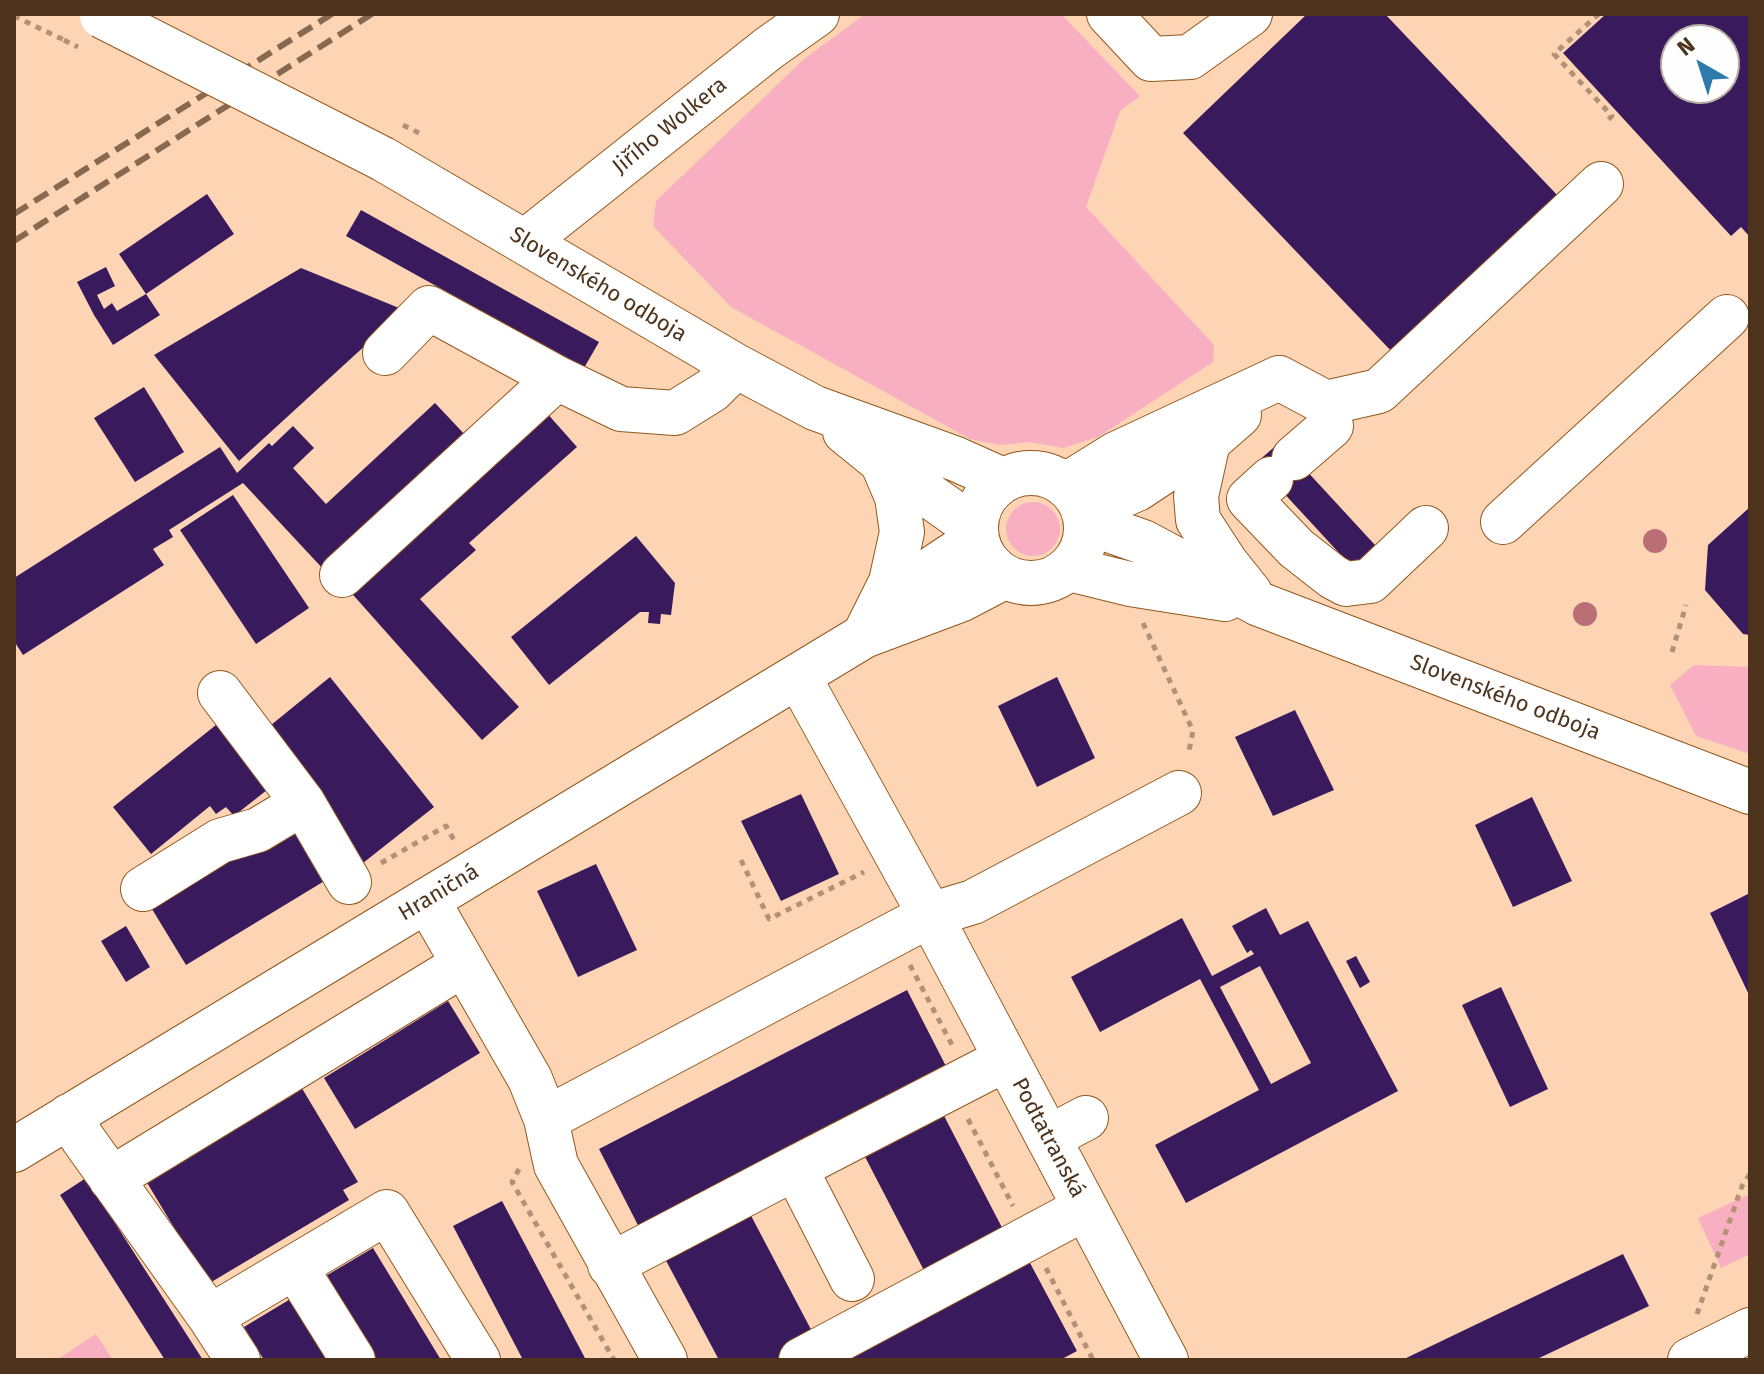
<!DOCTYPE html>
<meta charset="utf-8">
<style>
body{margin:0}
#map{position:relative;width:1764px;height:1374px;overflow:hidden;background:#fdd5b4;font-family:"Fira Sans",sans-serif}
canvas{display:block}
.frame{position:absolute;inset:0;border:16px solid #4d331c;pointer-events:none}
.north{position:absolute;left:1660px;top:24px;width:80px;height:80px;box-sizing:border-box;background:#fefefe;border:2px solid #b7ada4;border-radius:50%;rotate:321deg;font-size:22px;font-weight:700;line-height:32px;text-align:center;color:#4d331c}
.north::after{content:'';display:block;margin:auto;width:28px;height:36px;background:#2d7aac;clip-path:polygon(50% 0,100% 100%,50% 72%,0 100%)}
</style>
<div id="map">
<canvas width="1764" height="1374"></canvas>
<div class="frame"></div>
<div class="north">N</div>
</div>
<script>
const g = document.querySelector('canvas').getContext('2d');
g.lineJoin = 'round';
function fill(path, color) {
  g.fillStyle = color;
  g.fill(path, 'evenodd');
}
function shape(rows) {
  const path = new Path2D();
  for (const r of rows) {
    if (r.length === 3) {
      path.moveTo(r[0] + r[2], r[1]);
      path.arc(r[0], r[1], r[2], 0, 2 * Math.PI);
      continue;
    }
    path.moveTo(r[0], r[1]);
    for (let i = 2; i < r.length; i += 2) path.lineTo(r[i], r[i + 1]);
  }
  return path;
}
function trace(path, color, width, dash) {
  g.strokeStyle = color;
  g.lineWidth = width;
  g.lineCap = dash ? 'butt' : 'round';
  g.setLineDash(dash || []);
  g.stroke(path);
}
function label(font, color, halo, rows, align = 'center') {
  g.font = font + ' "Fira Sans",sans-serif';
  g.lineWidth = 8;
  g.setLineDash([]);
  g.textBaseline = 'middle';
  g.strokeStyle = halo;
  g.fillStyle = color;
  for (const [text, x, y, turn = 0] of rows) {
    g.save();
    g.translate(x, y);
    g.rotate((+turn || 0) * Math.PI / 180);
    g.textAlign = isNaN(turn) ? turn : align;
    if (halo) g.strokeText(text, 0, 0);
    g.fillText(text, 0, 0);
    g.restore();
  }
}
fill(shape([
 [865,14,1061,14,1140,96,1120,111,1086,207,1214,345,1213,362,1098,437,1063,448,1029,442,1000,445,970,439,731,307,653,226,656,201,804,59],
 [1033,529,27],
 [1694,665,1750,667,1750,754,1696,736,1670,685],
 [1750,1194,1750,1254,1721,1268,1698,1218],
 [96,1334,113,1360,56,1360,70,1351]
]), '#f8afc2');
fill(shape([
 [1307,14,1385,14,1560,198,1395,355,1183,133],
 [1606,14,1750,14,1750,237,1741,227,1731,236,1563,53],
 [1676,40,1724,40,1724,88,1676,88],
 [207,194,234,234,146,294,119,254],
 [361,210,599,342,584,368,346,236],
 [106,267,115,286,97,295,104,309,112,303,117,311,146,294,160,315,113,345,94,315,77,282],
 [301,268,404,310,239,461,154,355],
 [144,387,184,452,135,482,94,418],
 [435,403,468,438,325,571,243,483,169,530,173,537,153,549,164,565,23,655,14,641,14,578,220,447,237,473,269,443,272,446,293,426,314,448,293,468,326,504],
 [545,411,577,447,469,543,476,550,420,599,519,707,482,740,347,588],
 [1280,442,1375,545,1352,567,1256,463],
 [233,495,309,608,256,644,180,530],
 [1750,507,1750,635,1743,634,1705,590,1708,545],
 [636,536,675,583,671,615,661,614,660,624,648,623,649,612,640,612,549,685,511,637],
 [330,677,434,807,363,863,260,734],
 [1057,677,1095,758,1037,787,998,706],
 [1295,710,1334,790,1273,816,1235,737],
 [221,721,272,786,234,816,226,807,216,814,210,806,151,854,113,807],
 [801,794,839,874,781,901,741,821],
 [1532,797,1572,881,1513,907,1475,825],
 [300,826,331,877,186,965,152,909,284,828],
 [596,864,637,950,578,977,537,891],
 [1750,893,1750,997,1710,913],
 [1266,908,1280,935,1308,921,1398,1091,1186,1203,1155,1145,1259,1090,1200,979,1100,1032,1071,977,1182,918,1212,976,1254,954,1251,950,1247,953,1232,926],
 [1260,966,1311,1063,1271,1084,1220,987],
 [126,926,150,967,126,982,101,941],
 [1356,956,1370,982,1360,988,1346,961],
 [1501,987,1548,1089,1510,1107,1462,1005],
 [907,990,951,1076,643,1235,599,1149],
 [448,1001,480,1053,355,1129,324,1078],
 [300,1085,358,1182,343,1190,349,1200,208,1284,143,1176],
 [941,1110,1010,1243,931,1284,862,1151],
 [86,1178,203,1360,165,1360,60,1195],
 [502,1201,586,1360,523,1360,453,1226],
 [748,1210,816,1339,777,1360,719,1360,663,1255],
 [373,1248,441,1360,374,1360,324,1277],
 [1022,1248,1077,1351,1060,1360,810,1360],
 [1623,1254,1649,1306,1535,1360,1402,1360],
 [292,1298,329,1360,264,1360,244,1327]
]), '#391a5c');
const minor = shape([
 [1109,14,1151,59,1190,57,1250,14],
 [383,159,736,366,815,408,956,459,1003,480],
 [526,241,769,48,817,14],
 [385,353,429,308,557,378,621,409,675,413,712,390,736,366],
 [1279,378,1326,403,1379,391,1601,184],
 [845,432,882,462,975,528],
 [1208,442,1196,496,1198,520,1226,563,1250,593],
 [1294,458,1331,426,1326,403],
 [1031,528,55],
 [1271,479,1249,499,1296,548,1333,577,1346,584,1370,581,1426,528],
 [1066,485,1116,454,1279,378],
 [1084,512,1137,489,1208,442,1239,415],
 [1086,522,1143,542,1259,604,1750,792],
 [1503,522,1727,317],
 [1069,569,1130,584,1225,599],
 [342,575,557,378],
 [880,621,936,566,977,539],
 [864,636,891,582,902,532,897,497,882,462],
 [798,676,930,915,1166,1360],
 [220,693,303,803,349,882],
 [143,889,220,841,258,830,303,803],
 [427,900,530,1079,546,1119],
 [69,1116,83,1139,210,1317,238,1360],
 [1048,1138,1086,1118],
 [14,1150,864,636,960,600,1004,577],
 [795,1168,1006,1059],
 [111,1179,464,964],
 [610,1265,795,1168,852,1279],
 [295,1267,353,1360],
 [210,1317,387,1212,478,1360],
 [665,1360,556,1165,546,1119,930,915,973,902,1179,793],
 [801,1360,1085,1208],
 [1690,1360,1750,1330]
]);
trace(minor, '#92581d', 46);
trace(shape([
 [1599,14,1554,54,1612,116,1606,122],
 [14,16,64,40],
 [1143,623,1193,731,1189,751],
 [1672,652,1686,605],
 [741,860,769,919,864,872],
 [381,863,446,826,454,840],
 [910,965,952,1045],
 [968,1119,1013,1206],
 [519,1169,512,1182,614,1360],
 [1046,1268,1093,1360],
 [1697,1314,1742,1186,1750,1174]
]), '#b49175', 5, [6, 6]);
trace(minor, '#fff', 44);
trace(shape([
 [14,214,332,14],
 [14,241,372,14]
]), '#88694f', 6, [16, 8]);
const minorBridge = shape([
 [102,16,383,159]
]);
trace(minorBridge, '#92581d', 46, []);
trace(shape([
 [64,40,78,47],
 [403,125,421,134]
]), '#b49175', 5, [6, 6]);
trace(minorBridge, '#fff', 44);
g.fillStyle = '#ba6f77';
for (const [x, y] of [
 [1655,541],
 [1585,614]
]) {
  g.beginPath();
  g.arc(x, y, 12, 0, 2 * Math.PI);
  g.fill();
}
label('22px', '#4d331c', '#fefefe', [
 ["Jiřího Wolkera",670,126,-39],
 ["Slovenského odboja",598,285,31],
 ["Slovenského odboja",1505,698,21],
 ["Hraničná",439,893,-31],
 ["Podtatranská",1048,1138,62]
]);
</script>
